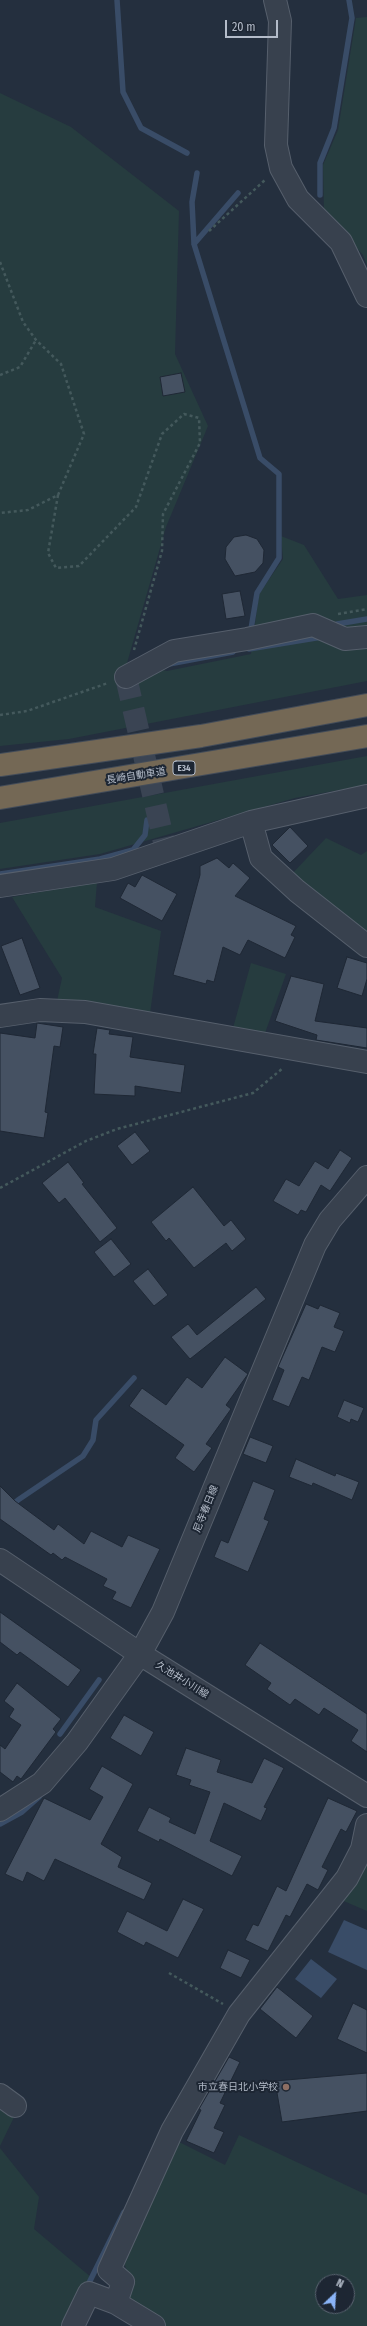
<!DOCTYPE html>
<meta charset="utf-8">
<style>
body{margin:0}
#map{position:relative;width:367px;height:2326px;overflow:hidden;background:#242f3e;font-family:"Fira Sans Condensed",sans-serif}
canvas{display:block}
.north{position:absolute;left:315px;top:2274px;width:40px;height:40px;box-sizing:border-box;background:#1d2633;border:1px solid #59626f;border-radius:50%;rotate:25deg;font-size:11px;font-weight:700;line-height:16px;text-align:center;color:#b4bcc9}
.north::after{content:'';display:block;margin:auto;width:14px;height:18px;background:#8ab4f8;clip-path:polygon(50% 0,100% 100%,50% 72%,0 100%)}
.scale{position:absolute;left:225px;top:20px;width:53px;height:18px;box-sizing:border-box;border:2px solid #b4bcc9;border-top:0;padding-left:5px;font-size:12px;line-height:14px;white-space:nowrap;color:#b4bcc9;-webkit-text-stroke:3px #1d2633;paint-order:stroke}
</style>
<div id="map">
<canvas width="367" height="2326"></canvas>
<div class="north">N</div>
<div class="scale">20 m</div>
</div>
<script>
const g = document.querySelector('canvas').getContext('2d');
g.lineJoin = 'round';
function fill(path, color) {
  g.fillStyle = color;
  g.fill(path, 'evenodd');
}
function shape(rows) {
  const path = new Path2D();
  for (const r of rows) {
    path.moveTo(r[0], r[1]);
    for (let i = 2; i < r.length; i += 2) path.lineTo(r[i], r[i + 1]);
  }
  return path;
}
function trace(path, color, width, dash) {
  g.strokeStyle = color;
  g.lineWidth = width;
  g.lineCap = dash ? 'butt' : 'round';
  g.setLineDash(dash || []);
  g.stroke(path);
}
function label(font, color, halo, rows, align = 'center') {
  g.font = font + ' "Fira Sans Condensed","Noto Sans JP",sans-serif';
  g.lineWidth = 4;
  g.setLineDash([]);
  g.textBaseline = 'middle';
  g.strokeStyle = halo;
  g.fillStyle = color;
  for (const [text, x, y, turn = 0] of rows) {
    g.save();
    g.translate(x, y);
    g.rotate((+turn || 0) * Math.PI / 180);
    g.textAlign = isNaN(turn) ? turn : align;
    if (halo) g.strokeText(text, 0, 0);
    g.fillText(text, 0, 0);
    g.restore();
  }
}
fill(shape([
 [367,17,367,265,363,255,324,212,323,165,338,130,356,18],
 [0,93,71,127,179,211,175,354,208,426,166,527,127,663,167,671,251,654,259,594,283,559,281,536,304,545,338,599,367,595,367,681,69,739,0,746],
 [367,756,367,785,295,798,100,854,0,869,0,823],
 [326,838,361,855,367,851,367,936,289,877],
 [97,882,95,907,161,931,150,1014,57,1001,62,978,12,897],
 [251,963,286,974,264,1036,233,1028],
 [367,1852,367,1911,339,1899],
 [0,2091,20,2105,0,2146],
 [239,2135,367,2195,367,2326,166,2326,126,2303,133,2285,123,2261,175,2140,225,2165],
 [323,2282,347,2282,347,2306,323,2306],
 [0,2148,39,2197,34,2229,92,2278,66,2326,0,2326]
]), '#263c3f');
fill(shape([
 [344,1920,367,1930,367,1970,328,1952],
 [311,1959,337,1979,321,1998,295,1979]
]), '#394c67');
trace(shape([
 [117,0,123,92,141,128,187,153],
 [197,173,192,202,194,244,260,458,279,474,279,558,257,593,251,629],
 [320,195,320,163,334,128,352,18,349,0],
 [194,244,238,193],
 [337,624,367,619],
 [249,649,322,637],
 [169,664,233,652],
 [0,874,100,859,133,850,145,835,147,820],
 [0,1516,18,1500,83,1456,93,1440,96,1420,134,1378],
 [60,1734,99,1680],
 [0,1824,22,1812,39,1797],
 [86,2289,124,2212]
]), '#394c67', 5.5);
const building = shape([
 [181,373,185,392,163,396,160,377,181,373],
 [246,535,257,539,264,550,263,563,255,572,235,576,225,559,226,547,234,537,246,535],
 [240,591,245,616,226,619,222,594,240,591],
 [290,827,308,846,290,863,272,845,290,827],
 [217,858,229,868,233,863,250,878,235,896,296,926,291,935,295,937,285,958,248,940,240,955,223,947,214,982,207,980,206,984,173,975,200,875,200,866,217,858],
 [142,875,177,894,162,921,120,898,128,883,135,887,142,875],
 [22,938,40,988,20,995,1,946,22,938],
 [347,957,367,963,367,979,362,996,337,988,347,957],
 [291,976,324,984,315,1021,367,1028,367,1048,316,1040,317,1035,275,1021,291,976],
 [37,1023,63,1027,60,1047,54,1046,45,1112,48,1113,44,1138,0,1131,0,1033,35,1038,37,1023],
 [97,1028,110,1030,109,1034,133,1037,130,1057,185,1065,181,1093,135,1086,135,1096,94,1094,96,1054,93,1054,97,1028],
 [135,1132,150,1151,132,1165,117,1146,135,1132],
 [340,1150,352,1158,330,1191,321,1185,306,1212,301,1210,298,1215,273,1201,286,1179,299,1186,315,1161,328,1169,340,1150],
 [68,1162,84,1183,82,1184,117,1228,100,1242,65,1198,59,1203,42,1183,68,1162],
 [193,1187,224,1226,231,1220,246,1239,232,1251,226,1243,194,1268,169,1238,166,1241,151,1222,193,1187],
 [111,1239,131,1264,114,1277,94,1252,111,1239],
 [148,1269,168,1295,154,1306,133,1281,148,1269],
 [256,1287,266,1299,190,1359,171,1337,188,1324,197,1335,256,1287],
 [306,1304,318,1309,320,1305,340,1313,334,1327,344,1331,335,1352,322,1347,309,1380,302,1377,289,1407,272,1400,284,1370,278,1367,306,1304],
 [225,1357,248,1374,226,1405,231,1409,206,1444,212,1448,194,1472,175,1458,184,1445,129,1406,142,1388,166,1405,187,1377,202,1388,225,1357],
 [344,1400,364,1408,358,1422,351,1419,350,1423,337,1417,344,1400],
 [250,1437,273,1446,266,1463,243,1454,250,1437],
 [296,1459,335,1476,336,1473,359,1482,352,1500,313,1483,312,1486,289,1477,296,1459],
 [253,1481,275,1490,264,1519,269,1521,248,1572,214,1557,221,1540,228,1543,253,1481],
 [0,1486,15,1501,54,1530,58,1524,84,1544,91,1531,122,1547,128,1535,160,1549,131,1608,112,1599,116,1592,103,1586,107,1579,65,1557,62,1560,53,1553,51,1555,0,1519,0,1486],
 [0,1612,81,1670,68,1687,20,1652,17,1655,0,1642,0,1612],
 [260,1643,367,1714,367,1752,351,1741,358,1730,324,1708,319,1715,295,1699,290,1705,267,1689,271,1683,245,1665,260,1643],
 [17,1683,61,1719,53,1729,56,1732,21,1779,17,1776,13,1782,0,1772,0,1745,5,1749,21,1725,9,1717,14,1709,4,1701,17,1683],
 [124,1715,154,1732,141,1756,110,1738,124,1715],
 [186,1748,221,1760,217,1772,252,1783,264,1758,284,1768,264,1807,267,1808,261,1821,224,1803,210,1841,242,1856,232,1876,160,1839,159,1842,137,1831,149,1807,171,1818,169,1822,195,1834,210,1792,189,1785,191,1780,176,1775,186,1748],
 [102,1766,133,1784,101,1844,122,1857,118,1867,152,1883,144,1900,55,1859,44,1881,27,1872,23,1882,5,1874,44,1798,90,1820,103,1797,89,1789,102,1766],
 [328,1798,357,1811,346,1832,341,1829,322,1867,328,1870,318,1890,307,1884,290,1917,286,1915,268,1951,245,1940,253,1924,258,1926,277,1886,286,1891,328,1798],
 [183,1899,204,1909,178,1958,146,1942,144,1946,117,1932,127,1911,167,1931,183,1899],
 [228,1950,250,1960,241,1978,220,1968,228,1950],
 [277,1987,313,2016,296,2038,260,2009,277,1987],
 [353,2003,367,2010,367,2053,337,2039,353,2003],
 [229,2057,240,2062,220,2103,225,2105,214,2128,224,2132,214,2153,186,2141,201,2110,199,2109,229,2057],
 [367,2073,367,2111,282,2122,275,2081,367,2073]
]);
fill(building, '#455162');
trace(building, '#1f2835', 1);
trace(shape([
 [126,677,166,851]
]), '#3a4453', 22, [22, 11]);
const minor = shape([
 [275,0,280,21,276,145,281,168,298,199,341,242,367,296],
 [126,677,174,651,247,639,313,625,345,639,367,637],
 [251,822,261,858,297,891,367,946],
 [0,886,113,869,251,822,367,796],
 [0,1016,40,1010,85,1012,367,1062],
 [0,1560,140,1654,367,1796],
 [0,1810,42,1783,77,1742,140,1654,163,1612,315,1245,330,1220,367,1177],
 [0,2095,15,2106],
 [116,2303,123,2282,109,2270,172,2131,239,2014,347,1878,362,1849,367,1825],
 [73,2326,89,2293,116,2303,154,2326]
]);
const highway = shape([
 [0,765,201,736,367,705],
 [0,798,367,736]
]);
trace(minor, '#565f6c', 24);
trace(highway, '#434c59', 24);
trace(shape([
 [209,231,265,180],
 [0,262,23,322,36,340,61,364,84,434,58,495,28,510,0,513],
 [0,375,20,367,36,340],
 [58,495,48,553,56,568,79,566,136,507,162,434,184,414,199,418,200,443,163,514,162,551,134,650],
 [338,614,367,609],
 [0,715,27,711,108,683],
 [0,1188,86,1141,117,1129,253,1093,283,1068],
 [169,1973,223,2004]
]), '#44595c', 2.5, [3, 3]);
trace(minor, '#38414e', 22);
trace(highway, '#746855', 22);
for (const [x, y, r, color] of [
 [286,2087,4,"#8d6e63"]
]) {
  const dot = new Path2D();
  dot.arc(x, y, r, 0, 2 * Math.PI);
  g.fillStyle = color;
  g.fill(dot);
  trace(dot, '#1d2633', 1.5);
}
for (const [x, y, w] of [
 [184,768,22]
]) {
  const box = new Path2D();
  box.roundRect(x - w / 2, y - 7, w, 14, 3);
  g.fillStyle = '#1d2633';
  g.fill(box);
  trace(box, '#b4bcc9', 1);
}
label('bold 9px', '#b4bcc9', null, [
 ["E34",184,768]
]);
label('10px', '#b4bcc9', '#1d2633', [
 ["長崎自動車道",136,776,-9],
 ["尼寺春日線",206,1509,-68],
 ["久池井小川線",182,1680,32]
]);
label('10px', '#b4bcc9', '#1d2633', [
 ["市立春日北小学校",278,2087]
], 'right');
</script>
